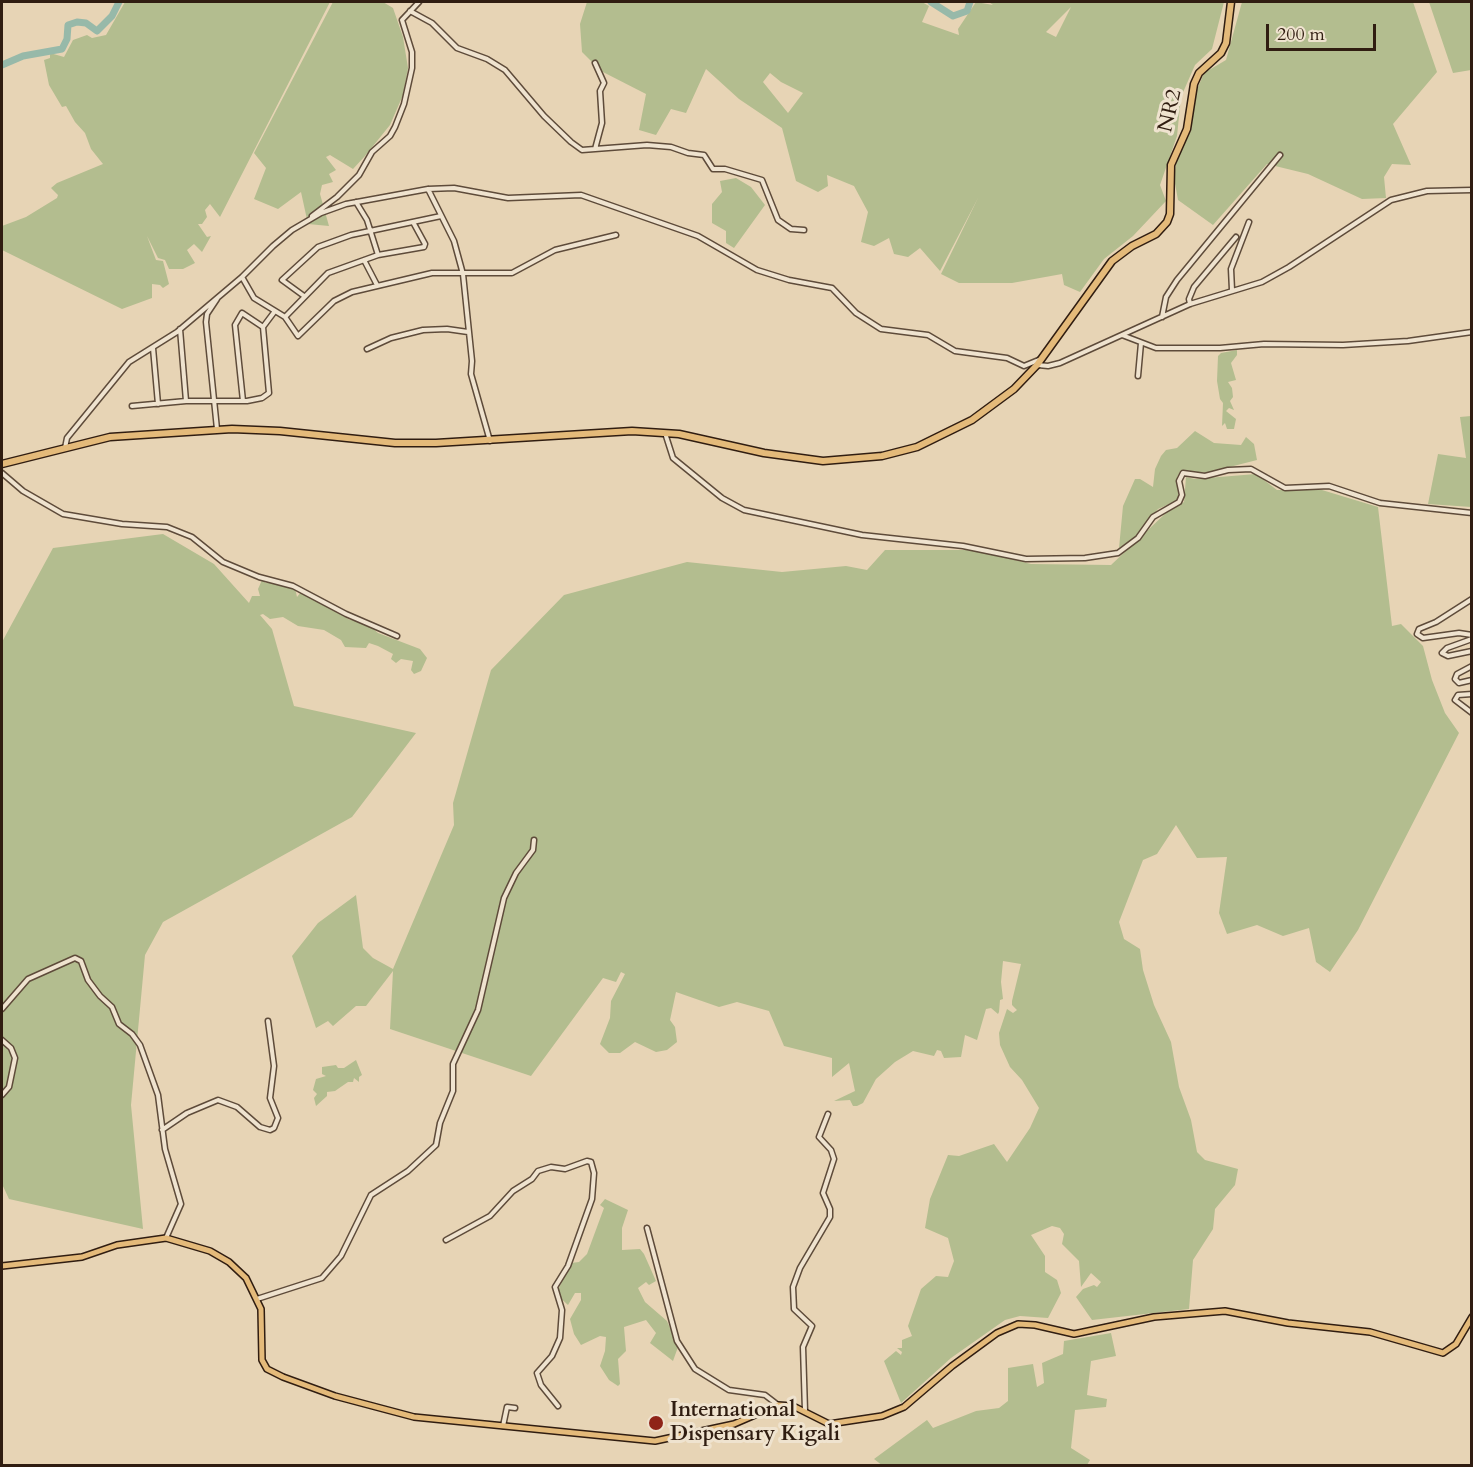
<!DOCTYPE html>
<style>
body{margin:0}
#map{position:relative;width:1473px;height:1467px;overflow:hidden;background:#e7d4b5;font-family:Cardo,serif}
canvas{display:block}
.frame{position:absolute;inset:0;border:3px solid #301d11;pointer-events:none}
.scale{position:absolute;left:1266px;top:24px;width:110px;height:27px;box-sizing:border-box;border:3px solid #301d11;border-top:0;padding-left:8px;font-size:18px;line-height:21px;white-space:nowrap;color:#301d11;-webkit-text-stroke:4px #efe3cf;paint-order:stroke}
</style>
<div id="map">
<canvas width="1473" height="1467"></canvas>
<div class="frame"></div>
<div class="scale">200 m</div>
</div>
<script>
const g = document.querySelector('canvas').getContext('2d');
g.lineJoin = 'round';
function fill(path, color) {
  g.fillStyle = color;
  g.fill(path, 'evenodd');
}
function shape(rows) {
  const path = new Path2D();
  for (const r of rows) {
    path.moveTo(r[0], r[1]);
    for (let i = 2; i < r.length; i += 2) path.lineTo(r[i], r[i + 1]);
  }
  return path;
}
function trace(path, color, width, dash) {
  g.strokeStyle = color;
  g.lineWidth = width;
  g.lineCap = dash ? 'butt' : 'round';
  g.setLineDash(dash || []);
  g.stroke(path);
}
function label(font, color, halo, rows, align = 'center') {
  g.font = font + ' Cardo,serif';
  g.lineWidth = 6;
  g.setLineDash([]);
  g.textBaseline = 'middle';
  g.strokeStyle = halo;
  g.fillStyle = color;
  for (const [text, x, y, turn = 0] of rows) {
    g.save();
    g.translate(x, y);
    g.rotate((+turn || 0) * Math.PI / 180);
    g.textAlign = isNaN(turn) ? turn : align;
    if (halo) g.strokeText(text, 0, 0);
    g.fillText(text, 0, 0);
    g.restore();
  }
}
fill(shape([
 [125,2,330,2,220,217,210,204,205,210,207,217,202,224,198,224,207,237,211,236,202,252,194,244,187,250,195,263,183,269,169,269,165,260,158,258,147,236,156,260,163,261,169,284,163,288,160,285,152,284,152,298,122,309,2,250,2,226,26,217,57,198,58,195,51,188,57,183,103,164,91,149,85,133,75,122,66,106,62,107,49,85,44,60,50,58,50,53,64,57,73,40,87,35,92,38,106,35],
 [333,2,383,2,393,8,403,37,408,68,403,95,390,125,365,156,353,169,330,155,326,157,336,170,329,174,333,182,322,185,320,194,329,226,308,224,301,192,278,209,254,199,266,168,254,153],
 [587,2,922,2,929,6,922,22,959,35,958,29,976,2,993,5,989,2,1224,2,1212,49,1195,65,1181,97,1177,136,1160,185,1166,201,1133,236,1104,259,1080,292,1064,285,1062,274,1012,283,959,283,941,274,978,198,940,271,920,248,908,257,894,254,889,238,874,246,861,242,868,212,854,186,827,175,828,186,818,192,796,181,782,128,739,99,706,69,686,113,671,109,656,135,639,130,646,94,601,71,582,52,580,24],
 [1071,7,1056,37,1046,32],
 [770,73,781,82,803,93,788,113,763,82],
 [1242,2,1413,2,1437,72,1393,124,1411,165,1392,164,1384,177,1386,198,1362,199,1308,174,1267,164,1213,225,1178,200,1174,178,1177,157,1191,131,1196,92,1204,73,1226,60],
 [1429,2,1471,2,1471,70,1453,73],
 [736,178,751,187,765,205,734,248,726,243,726,231,712,223,712,204,722,192,720,181],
 [1237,350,1237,355,1231,363,1236,380,1228,382,1232,388,1233,397,1230,401,1234,410,1229,408,1226,411,1236,419,1234,429,1227,429,1225,423,1222,426,1223,403,1220,399,1217,381,1218,356,1221,353],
 [1471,416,1471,507,1428,504,1438,454,1466,458,1460,417],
 [1195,431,1214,443,1241,445,1246,437,1254,444,1257,460,1206,473,1181,470,1177,477,1179,496,1176,501,1158,509,1135,537,1119,548,1123,506,1135,479,1140,479,1153,487,1155,469,1161,456,1166,450,1177,448],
 [1256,474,1277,490,1322,490,1378,507,1392,626,1401,624,1423,646,1432,680,1445,713,1459,733,1358,930,1330,972,1316,962,1309,928,1283,936,1257,925,1227,934,1219,913,1227,857,1197,858,1176,825,1157,854,1143,860,1119,922,1124,939,1140,949,1143,970,1154,1005,1171,1042,1179,1087,1191,1120,1197,1152,1205,1160,1238,1169,1235,1185,1215,1209,1213,1229,1193,1260,1189,1309,1092,1320,1076,1297,1083,1289,1094,1285,1097,1287,1101,1282,1091,1273,1081,1287,1079,1261,1062,1244,1064,1234,1060,1228,1052,1226,1031,1235,1045,1256,1045,1272,1057,1280,1061,1293,1048,1318,1020,1316,1005,1320,951,1358,901,1403,884,1361,896,1351,901,1355,902,1352,897,1348,902,1348,902,1340,912,1336,908,1326,921,1289,936,1276,948,1277,954,1261,948,1238,925,1228,930,1199,948,1155,959,1156,994,1144,1007,1162,1030,1128,1039,1108,1022,1080,1010,1067,1000,1045,999,1033,1007,1009,1013,1013,1017,1010,1012,1005,1012,1001,1021,964,1003,961,1001,982,1003,999,1000,1000,999,1012,998,1014,991,1008,986,1009,977,1040,965,1035,961,1057,944,1058,941,1051,937,1050,934,1056,913,1051,895,1062,876,1079,863,1103,857,1106,853,1106,850,1100,834,1101,855,1091,849,1063,832,1077,832,1058,784,1046,769,1011,737,1002,719,1007,676,992,670,1020,675,1027,677,1042,667,1050,656,1052,635,1042,620,1053,609,1053,600,1044,610,1018,611,1001,625,974,621,972,616,982,603,978,531,1076,390,1029,393,971,366,1006,356,1006,333,1026,328,1021,316,1028,292,956,318,923,356,895,363,948,373,958,393,969,454,825,453,803,491,670,564,595,687,562,782,572,846,566,867,570,885,550,975,550,1031,564,1111,565,1167,512,1184,502,1186,477,1195,479],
 [163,534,214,564,249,603,252,596,260,596,258,589,262,580,266,583,270,581,295,588,297,597,301,592,350,620,364,621,378,633,420,649,427,658,421,671,414,674,411,670,413,661,401,659,396,663,391,659,393,654,378,646,369,643,366,648,345,647,341,640,324,630,298,626,283,617,270,619,263,614,260,615,272,629,294,706,416,733,352,817,163,922,145,955,131,1105,143,1229,9,1199,2,1184,2,642,53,548],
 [356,1060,362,1075,359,1077,359,1082,354,1078,353,1082,348,1082,335,1091,327,1092,327,1096,316,1106,314,1098,317,1094,313,1090,316,1079,326,1076,322,1074,322,1067,336,1065,338,1068,344,1068],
 [605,1199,628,1210,622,1228,622,1250,640,1249,644,1254,656,1281,649,1285,646,1282,638,1288,645,1302,667,1321,678,1347,673,1361,650,1343,656,1333,646,1320,624,1327,626,1351,618,1359,620,1384,618,1386,609,1380,600,1366,605,1351,606,1337,600,1336,581,1345,574,1334,570,1319,581,1300,581,1293,575,1293,568,1305,556,1294,571,1263,579,1262,587,1254,604,1208,600,1205],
 [1111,1333,1116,1356,1091,1361,1087,1395,1107,1399,1106,1407,1075,1410,1071,1448,1090,1460,1087,1465,883,1466,874,1459,927,1420,933,1428,976,1411,999,1408,1008,1401,1008,1368,1033,1364,1037,1387,1044,1383,1042,1363,1063,1354,1064,1341]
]), '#b3bd8f');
trace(shape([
 [931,2,953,16,967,11,970,2],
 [2,65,23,56,62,49,67,39,68,25,77,22,86,23,97,31,112,16,119,2]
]), '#97b9a9', 7);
const minor = shape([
 [410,11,432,23,457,48,487,59,505,70,544,116,571,142,582,150,647,145,671,147,688,153,704,155,713,169,725,169,762,180,778,220,791,229,804,230],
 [595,63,604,83,600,91,602,123,595,149],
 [428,189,454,241,463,274,472,361,471,374,490,441],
 [356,202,367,220,378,255],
 [312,216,337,197,359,175,372,152,390,136,395,127,404,104,412,68,412,52,402,20,419,2],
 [364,260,377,285],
 [242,277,254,298,285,317,298,336,334,301,352,292,432,273,512,273,555,250,616,235],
 [1232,290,1231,269,1249,222],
 [304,296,282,280,318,247,351,235,441,216],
 [217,299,207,314,206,322,217,429],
 [1190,304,1189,299,1194,287,1236,237],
 [285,317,328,273,378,255,424,247,425,244,413,222],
 [1162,317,1166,297,1177,280,1280,155],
 [263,327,275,311],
 [180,329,186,401],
 [1122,335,1156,348,1220,348,1264,344,1343,345,1408,341,1472,332],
 [153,348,158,404],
 [367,349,391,338,423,330,447,329,468,332],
 [1038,365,1048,366,1060,363,1190,304,1262,282,1289,267,1391,200,1427,191,1472,190],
 [1138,376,1141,343],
 [132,406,186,401,247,401,262,398,269,393,263,327,242,313,235,325,243,401],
 [665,433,673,458,722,498,744,510,862,535,963,546,1026,559,1085,558,1118,553,1138,538,1153,517,1179,502,1182,495,1179,481,1183,473,1205,476,1228,470,1251,469,1285,488,1329,486,1380,503,1472,513],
 [65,448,67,438,129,362,177,332,242,277,273,246,292,230,321,213,346,204,428,189,454,188,508,198,581,195,698,236,757,270,789,280,832,288,856,313,881,329,928,335,955,351,1007,358,1024,366,1041,359],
 [2,473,23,491,63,514,122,524,167,527,192,537,223,562,259,577,293,586,346,614,397,636],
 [1472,599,1436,622,1419,629,1417,634,1423,638,1459,633,1472,635],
 [1472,639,1447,648,1442,653,1448,656,1472,651],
 [1472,666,1457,674,1455,679,1459,683,1472,680],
 [1472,694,1458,695,1455,700,1472,713],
 [2,1009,28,979,75,958,81,961,88,980,100,996,112,1007,119,1024,132,1034,140,1045,158,1095,165,1149,181,1204,166,1238],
 [2,1040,11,1048,15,1058,9,1087,2,1095],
 [162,1130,187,1113,218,1100,237,1107,260,1127,270,1130,274,1128,278,1118,270,1098,274,1066,268,1021],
 [647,1228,677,1341,695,1369,729,1390,765,1395,778,1405],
 [446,1240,490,1216,513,1191,532,1179,538,1171,551,1167,565,1169,587,1161,591,1162,594,1173,592,1199,568,1266,555,1287,562,1310,560,1338,552,1356,537,1373,541,1385,558,1406],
 [257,1299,322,1278,341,1256,371,1195,408,1171,436,1145,440,1123,453,1091,453,1064,478,1010,504,898,516,873,533,850,534,840],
 [805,1411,803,1347,812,1326,794,1309,793,1287,800,1268,830,1217,830,1209,823,1193,834,1159,831,1150,819,1137,828,1114],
 [503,1426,507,1407,515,1408]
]);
const major = shape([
 [2,1266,82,1257,117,1245,166,1238,210,1251,229,1262,246,1278,261,1309,262,1360,267,1369,283,1377,335,1396,414,1417,655,1441,734,1424,778,1405,793,1406,829,1424,882,1416,904,1407,952,1366,997,1333,1018,1324,1035,1325,1074,1334,1154,1317,1225,1311,1288,1323,1370,1332,1443,1353,1456,1344,1472,1317]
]);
const highway = shape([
 [2,464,110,437,232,429,280,431,395,443,436,443,632,431,679,434,764,453,823,461,882,456,917,447,972,420,1014,389,1037,365,1112,261,1132,246,1156,234,1167,222,1170,214,1171,165,1187,129,1194,84,1199,73,1221,53,1226,43,1231,2]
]);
trace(minor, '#5e4b3a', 7);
trace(major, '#301d11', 8);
trace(highway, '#301d11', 9);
trace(minor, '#efe3cf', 4);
trace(major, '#e4ba7a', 5);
trace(highway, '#e4ba7a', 6);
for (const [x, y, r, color] of [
 [656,1423,8,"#8f2418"]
]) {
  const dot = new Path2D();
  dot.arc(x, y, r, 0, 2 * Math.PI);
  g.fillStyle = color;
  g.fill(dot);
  trace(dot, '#efe3cf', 2);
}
label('21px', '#301d11', '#efe3cf', [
 ["NR2",1171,111,-77]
]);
label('bold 21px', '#301d11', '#efe3cf', [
 ["International",670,1411],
 ["Dispensary Kigali",670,1435]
], 'left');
</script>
